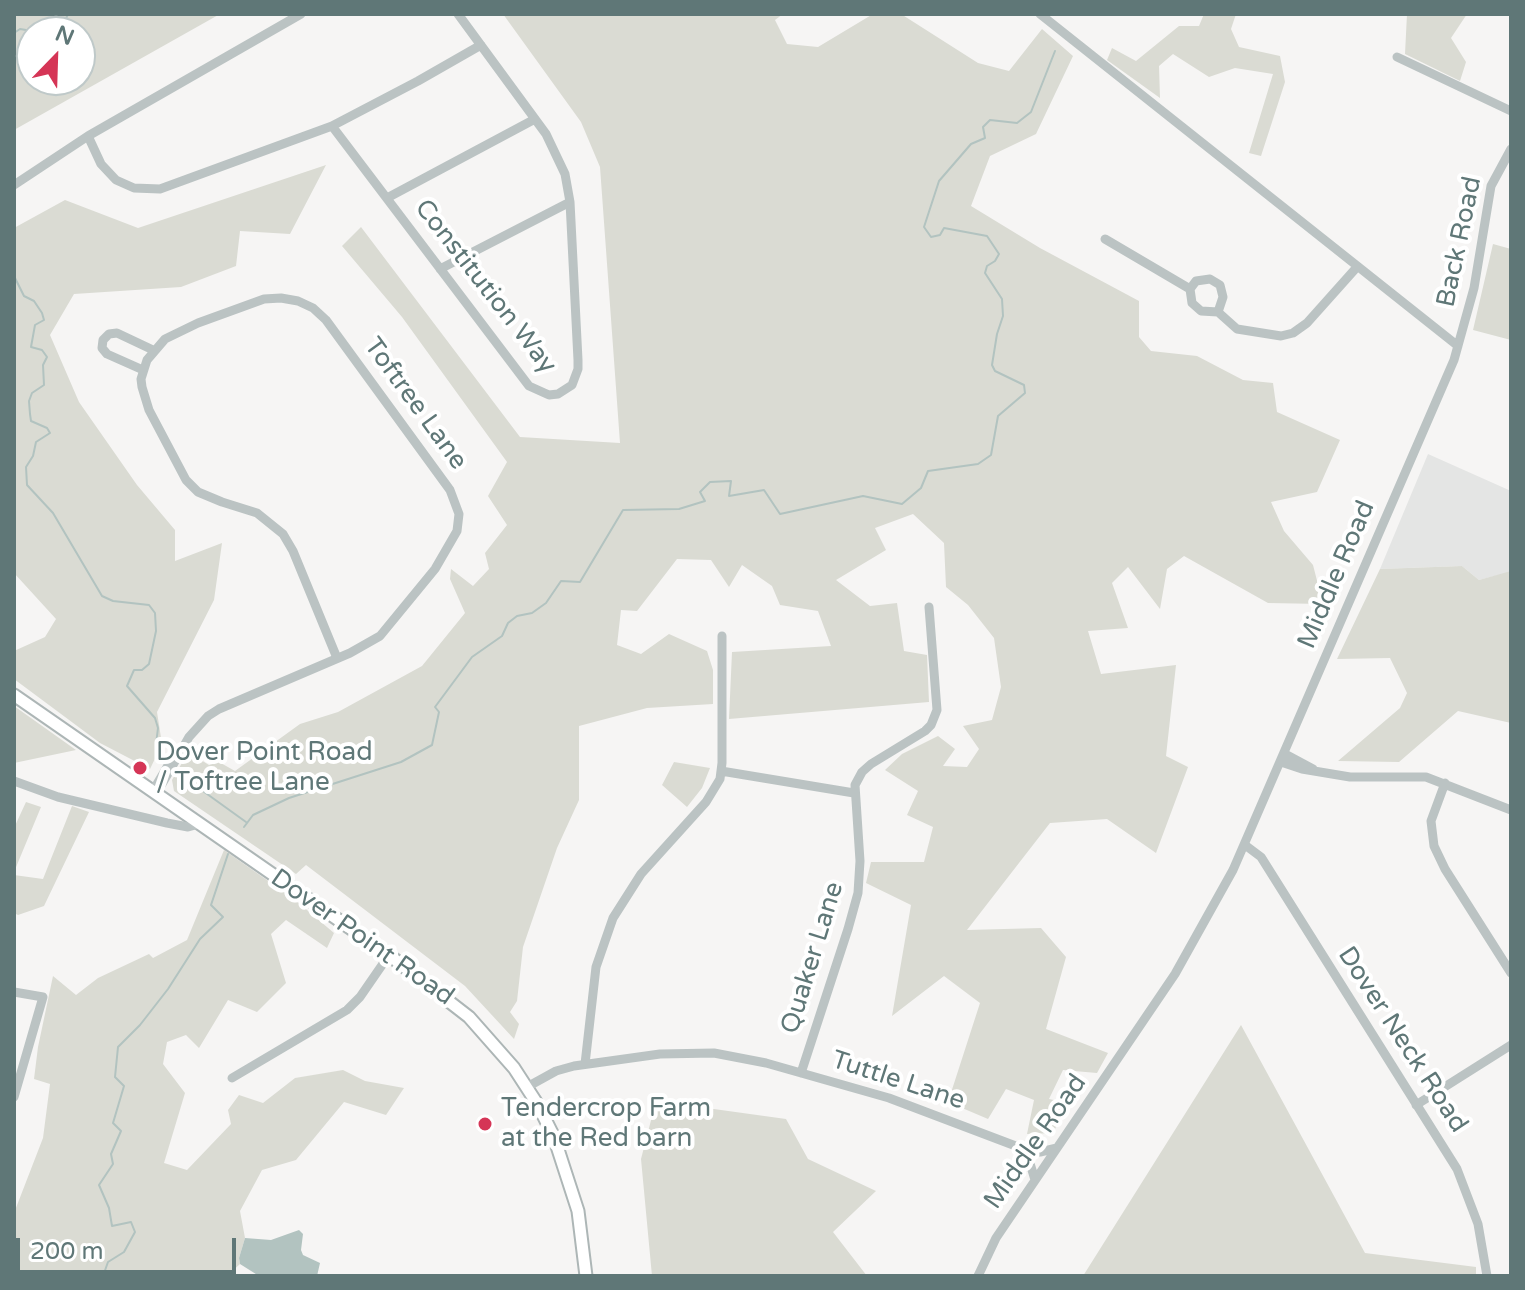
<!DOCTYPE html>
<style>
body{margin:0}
#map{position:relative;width:1525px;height:1290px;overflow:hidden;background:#f6f5f4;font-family:"Varela Round",sans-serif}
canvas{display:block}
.frame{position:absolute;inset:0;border:16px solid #5f7777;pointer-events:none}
.north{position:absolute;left:16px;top:16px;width:80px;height:80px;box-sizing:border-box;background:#fff;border:2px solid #bfc9c9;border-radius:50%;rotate:23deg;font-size:22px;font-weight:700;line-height:32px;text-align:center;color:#5f7777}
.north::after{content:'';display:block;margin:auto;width:28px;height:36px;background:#d53556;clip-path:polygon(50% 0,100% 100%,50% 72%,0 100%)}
.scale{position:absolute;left:16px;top:1238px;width:220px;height:36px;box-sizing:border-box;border:4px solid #5f7777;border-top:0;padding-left:10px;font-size:24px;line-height:28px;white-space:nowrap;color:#5f7777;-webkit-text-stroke:6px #fff;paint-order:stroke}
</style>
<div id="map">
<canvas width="1525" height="1290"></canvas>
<div class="frame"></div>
<div class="north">N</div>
<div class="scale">200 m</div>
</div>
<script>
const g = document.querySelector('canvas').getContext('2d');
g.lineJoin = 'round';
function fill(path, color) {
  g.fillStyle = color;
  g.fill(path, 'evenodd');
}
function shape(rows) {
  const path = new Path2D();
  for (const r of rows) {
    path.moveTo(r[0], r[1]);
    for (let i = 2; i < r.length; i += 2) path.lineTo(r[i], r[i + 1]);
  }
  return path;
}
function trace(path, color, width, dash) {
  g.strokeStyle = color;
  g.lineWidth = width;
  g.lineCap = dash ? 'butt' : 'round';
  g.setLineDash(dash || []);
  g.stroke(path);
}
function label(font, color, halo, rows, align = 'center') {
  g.font = font + ' "Varela Round",sans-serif';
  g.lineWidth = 8;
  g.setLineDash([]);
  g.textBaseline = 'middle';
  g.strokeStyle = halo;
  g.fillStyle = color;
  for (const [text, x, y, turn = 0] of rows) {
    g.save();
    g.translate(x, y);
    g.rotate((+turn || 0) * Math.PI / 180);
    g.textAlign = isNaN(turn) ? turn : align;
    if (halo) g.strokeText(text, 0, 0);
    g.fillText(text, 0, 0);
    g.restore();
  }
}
fill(shape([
 [1428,454,1511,491,1511,572,1479,580,1462,566,1380,569]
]), '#e4e5e4');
fill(shape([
 [14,14,220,14,14,130],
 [32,32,80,32,80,80,32,80],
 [503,14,783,14,775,20,787,44,818,47,873,14,901,14,978,63,1009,71,1042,29,1073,56,1036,134,990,156,971,206,1040,248,1139,301,1139,337,1151,351,1197,356,1243,380,1273,383,1277,412,1340,440,1317,492,1271,502,1284,531,1313,565,1323,604,1268,603,1184,556,1167,569,1160,609,1128,567,1112,583,1128,628,1088,631,1101,674,1176,665,1166,756,1188,767,1156,853,1107,819,1050,823,967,930,1041,928,1066,957,1046,1029,1108,1053,1097,1073,1063,1070,1049,1099,1068,1103,1053,1133,1027,1134,1034,1100,1006,1089,988,1119,948,1102,980,1003,944,976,892,1016,911,905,866,883,871,862,924,862,933,827,907,815,918,791,885,770,902,754,938,736,955,749,943,766,967,767,979,749,963,726,992,720,1001,687,994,638,968,605,946,587,944,543,913,514,875,528,886,550,836,580,870,606,897,603,904,651,927,655,929,702,729,719,732,652,831,646,818,611,780,605,772,586,742,565,729,587,711,560,677,559,637,611,621,610,617,645,641,654,669,634,707,651,713,670,713,704,647,708,579,726,579,800,557,848,523,947,517,1001,510,1012,519,1024,514,1039,465,986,306,865,296,874,174,791,172,780,186,756,190,758,193,755,209,765,219,762,235,771,300,724,338,712,422,666,465,613,450,579,451,569,473,586,489,569,485,553,507,525,488,496,507,462,402,317,342,246,361,227,520,437,620,443,600,167,581,122],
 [1204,14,1236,14,1231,29,1239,47,1280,56,1285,82,1261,156,1249,153,1273,74,1235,68,1209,77,1173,54,1159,66,1160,98,1107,60,1112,48,1136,61,1179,26,1199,26],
 [1407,14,1467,14,1451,38,1466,62,1460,81,1405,54],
 [326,165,290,234,240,231,236,266,181,287,74,294,50,335,79,402,137,485,175,530,175,561,222,543,214,600,157,712,162,744,150,769,100,743,14,679,14,651,45,637,56,619,14,573,14,228,65,200,138,228],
 [1493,244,1511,249,1511,340,1473,330],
 [1462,566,1479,580,1511,571,1511,723,1458,711,1399,762,1338,761,1400,708,1407,693,1390,658,1337,659,1380,569],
 [14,706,76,750,14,763],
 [674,762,710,768,702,788,687,807,662,785],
 [26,802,41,807,14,872,14,828],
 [72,806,89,812,44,906,18,915,14,913,14,875,43,879],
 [224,850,294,899,334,933,327,948,286,920,271,934,286,983,257,1012,228,1000,199,1048,186,1035,167,1042,163,1064,185,1093,164,1163,187,1170,231,1124,228,1110,239,1095,263,1103,295,1078,343,1070,365,1081,404,1088,386,1115,344,1102,296,1160,262,1170,240,1211,245,1238,239,1258,240,1264,227,1276,14,1276,14,1213,43,1138,50,1084,34,1079,38,1047,53,976,76,995,98,978,149,954,153,958,187,940],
 [1241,1025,1365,1253,1476,1267,1476,1276,1083,1276],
 [656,1101,786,1119,808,1159,876,1191,833,1232,867,1276,652,1276,641,1159]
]), '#dadbd3');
fill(shape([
 [299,1230,303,1234,301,1250,303,1255,320,1263,317,1276,259,1276,240,1264,239,1258,245,1238,271,1240]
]), '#b2c3c0');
trace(shape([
 [14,33,20,29,32,31,35,27,53,31,63,25,68,14],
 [14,276,24,296,34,301,42,313,44,320,35,325,31,347,42,350,47,357,43,365,44,385,32,393,29,401,30,414,31,421,47,428,50,433,36,442,33,456,26,467,27,485,53,513,102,596,113,601,149,605,155,613,156,631,149,664,142,670,134,670,127,686,155,718,158,728,156,744,161,751],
 [181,771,189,781,246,822],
 [244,827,253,815,289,798,401,762,432,745,439,712,435,707,472,657,502,636,508,623,517,616,532,613,546,603,561,581,580,582,623,510,679,509,705,501,700,492,710,482,731,481,729,496,764,490,780,514,863,496,902,504,921,488,928,471,978,464,991,455,998,416,1025,393,1024,385,995,371,992,365,997,334,1003,316,1002,299,985,273,987,266,995,261,999,254,987,236,944,228,940,235,931,237,924,227,939,181,971,144,985,138,983,127,990,120,1017,123,1031,112,1055,51],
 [103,1276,108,1262,124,1252,135,1232,131,1222,112,1226,109,1208,99,1185,113,1164,111,1154,121,1131,113,1123,124,1086,115,1077,118,1047,140,1025,168,989,200,939,223,917,211,905,228,854]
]), '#b2c3c0', 2);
const major = shape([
 [14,695,389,955,469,1017,514,1068,538,1105,554,1137,578,1211,586,1276]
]);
trace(major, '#adb6b6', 15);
trace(shape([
 [1040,14,1458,346],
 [1397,57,1511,111],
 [332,126,529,386,549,395,558,394,572,385,578,369,578,360,570,202,565,174,546,134,458,14],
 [88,136,101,164,116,180,134,188,160,189,332,126,418,81,481,45],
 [14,185,88,136,301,14],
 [387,198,535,119],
 [1105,239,1190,289],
 [440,269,570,202],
 [1218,312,1201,311,1192,303,1190,289,1196,281,1210,279,1220,285,1223,297,1218,312,1237,329,1281,336,1293,333,1307,323,1357,267],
 [143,370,107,354,102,348,103,340,109,334,117,333,153,350],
 [1285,754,1313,769],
 [1281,762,1302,769,1350,777,1426,777,1511,810],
 [721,771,854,793],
 [14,781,58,797,167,823,188,827,199,824],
 [1445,783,1431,821,1434,846,1445,869,1511,973],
 [154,789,173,757],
 [153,791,162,784,189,737,208,716,219,709,350,653,380,636,435,569,457,531,459,514,450,490,326,320,313,308,298,301,281,298,264,299,198,323,165,339,147,360,141,379,142,387,149,410,186,480,198,492,222,502,257,513,283,534,293,551,337,658],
 [1245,845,1261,857,1457,1169,1478,1224,1487,1276],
 [14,992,43,997,14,1097],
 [585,1064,596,967,613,918,641,874,706,802,720,779,722,763,722,636],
 [801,1073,848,929,858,893,860,861,855,785,862,772,871,764,925,731,931,725,937,710,929,607],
 [232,1078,347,1010,360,997,389,955],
 [527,1087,556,1071,574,1066,660,1054,714,1053,766,1063,889,1098,1021,1148,1040,1152,1057,1148],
 [1416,1105,1511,1045],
 [1021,1148,1029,1160,1035,1180],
 [978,1276,996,1238,1175,974,1233,870,1454,360,1474,288,1491,186,1511,149]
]), '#bbc3c3', 9);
trace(major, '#fff', 11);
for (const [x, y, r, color] of [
 [140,768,8,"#d53556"],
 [485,1124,8,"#d53556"]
]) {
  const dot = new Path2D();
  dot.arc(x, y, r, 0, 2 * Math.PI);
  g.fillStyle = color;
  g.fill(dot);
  trace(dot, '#fff', 3);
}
label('26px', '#5f7777', '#fff', [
 ["Back Road",1460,242,-78],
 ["Constitution Way",485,287,52],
 ["Toftree Lane",415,404,54],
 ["Middle Road",1337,575,-67],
 ["Dover Point Road",362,938,35],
 ["Quaker Lane",813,958,-73],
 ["Dover Neck Road",1402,1040,57],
 ["Tuttle Lane",898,1081,18],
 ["Middle Road",1036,1142,-55]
]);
label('26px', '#5f7777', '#fff', [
 ["Dover Point Road",156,753],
 ["/ Toftree Lane",156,783],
 ["Tendercrop Farm",501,1109],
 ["at the Red barn",501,1139]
], 'left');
</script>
